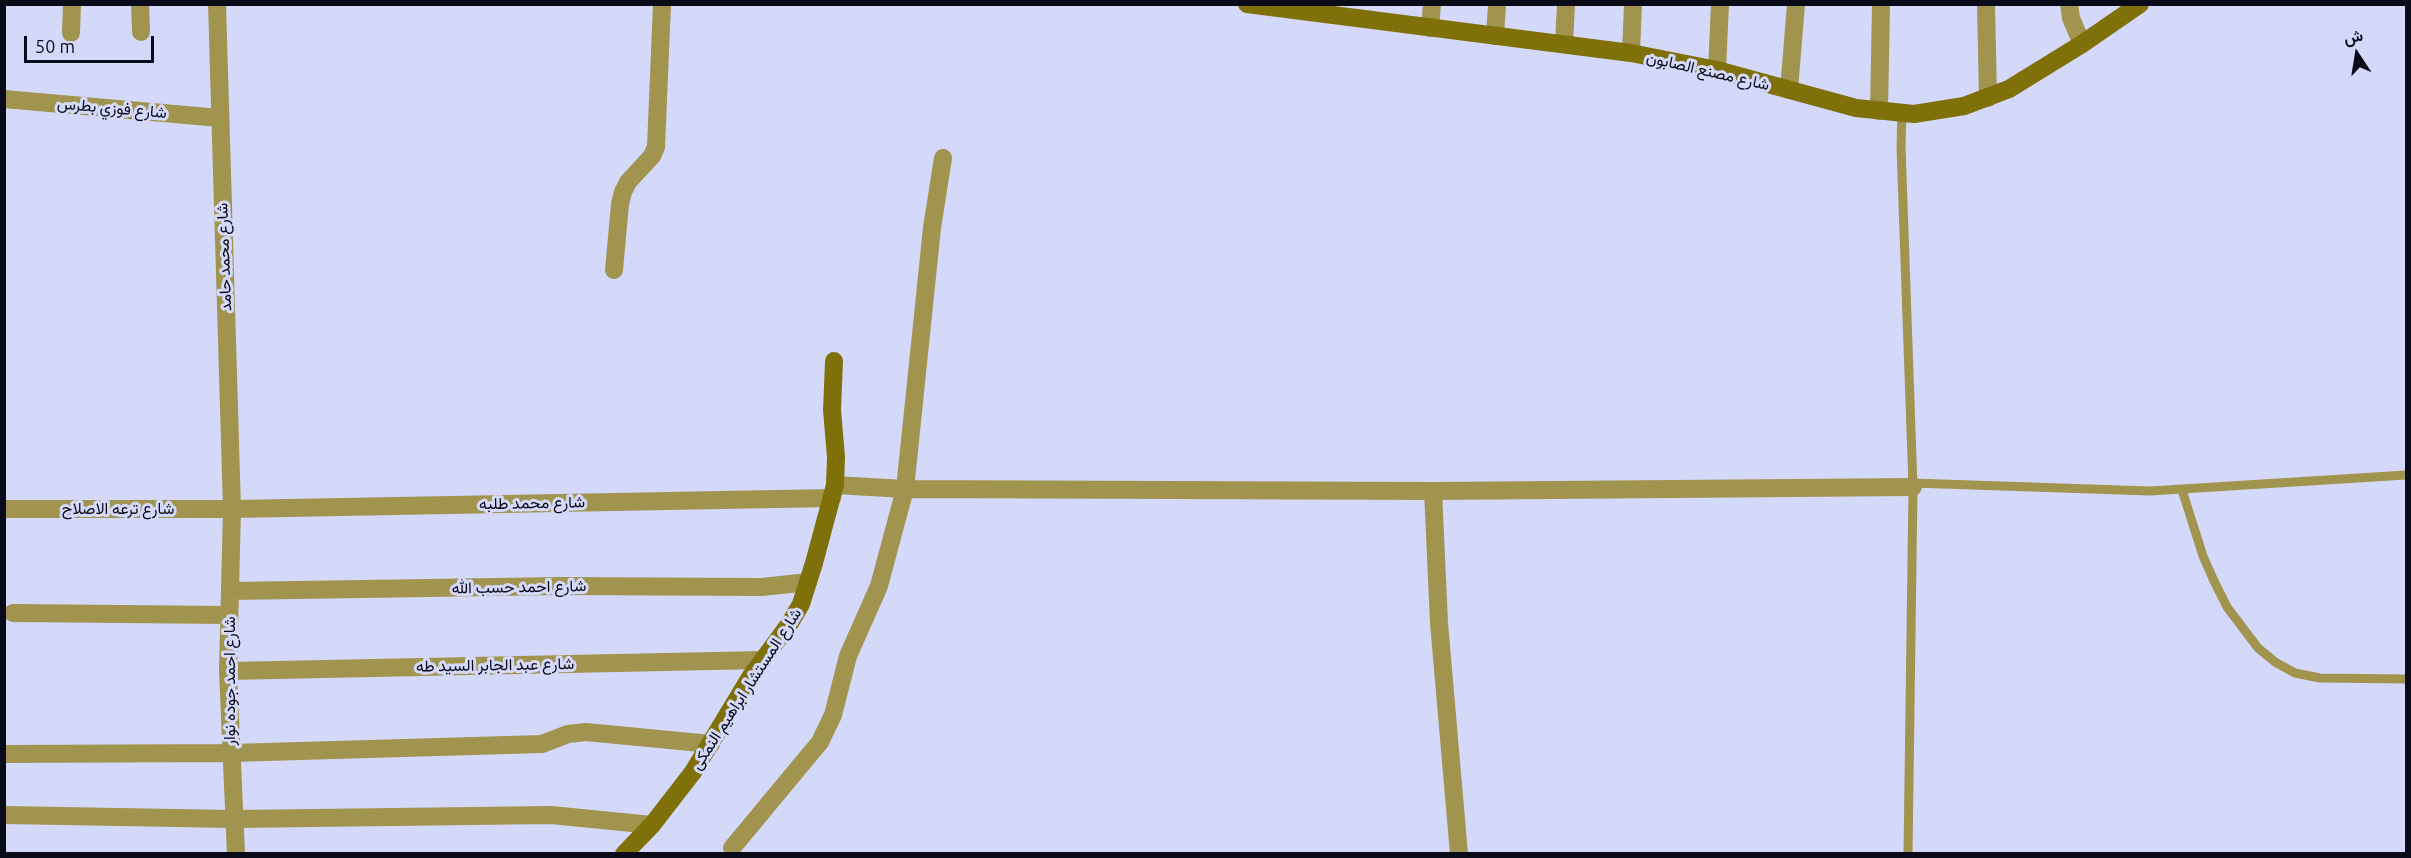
<!DOCTYPE html>
<meta charset="utf-8">
<style>
body{margin:0}
#map{position:relative;width:2411px;height:858px;overflow:hidden;background:#d5d9f9;font-family:Ubuntu,Vazirmatn,sans-serif}
canvas{display:block}
.frame{position:absolute;inset:0;border:6px solid #0a0b18;pointer-events:none}
.north{position:absolute;left:2327px;top:24px;width:60px;height:60px;-webkit-text-stroke:4px #d5d9f9;paint-order:stroke;rotate:348deg;font-size:16px;font-weight:700;line-height:24px;text-align:center;color:#0a0b18}
.north::after{content:'';display:block;margin:auto;width:21px;height:27px;background:#0a0b18;clip-path:polygon(50% 0,100% 100%,50% 72%,0 100%)}
.scale{position:absolute;left:24px;top:36px;width:130px;height:27px;box-sizing:border-box;border:3px solid #0a0b18;border-top:0;padding-left:8px;font-size:18px;line-height:21px;white-space:nowrap;color:#0a0b18;-webkit-text-stroke:4px #d5d9f9;paint-order:stroke}
</style>
<div id="map">
<canvas width="2411" height="858"></canvas>
<div class="frame"></div>
<div class="north">ش</div>
<div class="scale">50 m</div>
</div>
<script>
const g = document.querySelector('canvas').getContext('2d');
g.lineJoin = 'round';
function shape(rows) {
  const path = new Path2D();
  for (const r of rows) {
    path.moveTo(r[0], r[1]);
    for (let i = 2; i < r.length; i += 2) path.lineTo(r[i], r[i + 1]);
  }
  return path;
}
function trace(path, color, width, dash) {
  g.strokeStyle = color;
  g.lineWidth = width;
  g.lineCap = dash ? 'butt' : 'round';
  g.setLineDash(dash || []);
  g.stroke(path);
}
function label(font, color, halo, rows, align = 'center') {
  g.font = font + ' Ubuntu,Vazirmatn,sans-serif';
  g.lineWidth = 6;
  g.setLineDash([]);
  g.textBaseline = 'middle';
  g.strokeStyle = halo;
  g.fillStyle = color;
  for (const [text, x, y, turn = 0] of rows) {
    g.save();
    g.translate(x, y);
    g.rotate((+turn || 0) * Math.PI / 180);
    g.textAlign = isNaN(turn) ? turn : align;
    if (halo) g.strokeText(text, 0, 0);
    g.fillText(text, 0, 0);
    g.restore();
  }
}
trace(shape([
 [1902,113,1901,147,1913,487,1908,854],
 [1913,483,2150,491,2406,475],
 [2182,490,2203,556,2214,581,2227,607,2258,648,2275,662,2295,673,2320,678,2406,679]
]), '#a0944f', 9);
trace(shape([
 [140,4,141,32],
 [217,4,232,509,228,671,236,854],
 [1986,4,1988,98],
 [2069,4,2071,18,2082,44],
 [1430,28,1432,4],
 [71,33,72,4],
 [1495,36,1497,4],
 [1564,44,1566,4],
 [1631,53,1633,4],
 [1717,70,1720,4],
 [1789,90,1796,4],
 [4,99,220,118],
 [1879,111,1881,4],
 [614,270,620,204,623,192,628,182,652,156,656,147,662,4],
 [835,485,905,489,1433,491,1913,487],
 [1433,491,1439,623,1459,854],
 [4,509,232,509,832,498],
 [230,591,560,586,762,587,808,582],
 [13,613,229,615],
 [228,671,762,660],
 [4,754,231,753,542,744,568,734,586,732,711,744],
 [4,815,234,819,551,815,652,825],
 [732,848,820,742,833,715,848,656,879,586,905,489,932,228,943,158]
]), '#a0944f', 18);
trace(shape([
 [1247,4,1631,53,1717,70,1856,108,1914,114,1964,106,2009,89,2082,44,2140,4],
 [624,854,652,825,693,772,751,676,790,623,801,604,814,563,835,485,836,457,832,410,834,361]
]), '#7f700a', 18);
label('16px', '#0a0b18', '#d5d9f9', [
 ["شارع مصنع الصابون",1708,71,13],
 ["شارع فوزي بطرس",112,108,5],
 ["شارع محمد حامد",224,257,-92],
 ["شارع محمد طلبه",532,503,-1],
 ["شارع ترعه الاصلاح",118,509],
 ["شارع احمد حسب الله",519,587,-1],
 ["شارع عبد الجابر السيد طه",495,665,-1],
 ["شارع احمد جوده نوار",230,681,-90],
 ["شارع المستشار ابراهيم النمكى",746,689,-57]
]);
</script>
